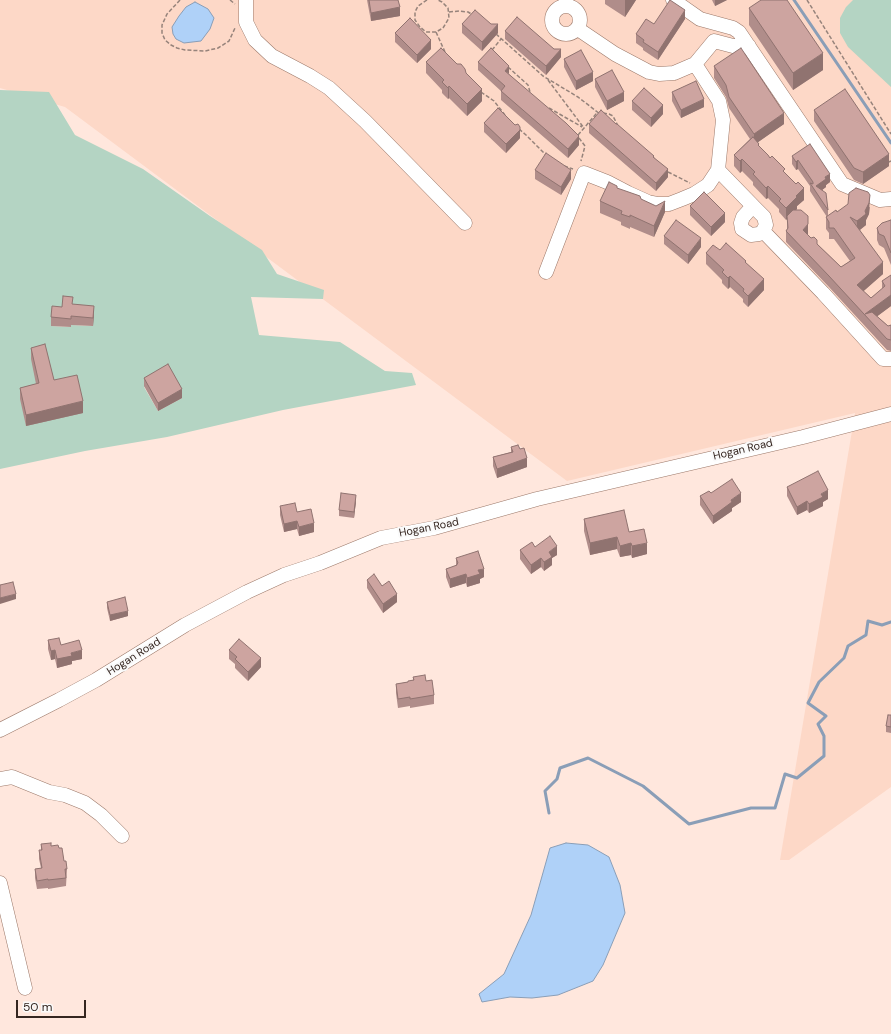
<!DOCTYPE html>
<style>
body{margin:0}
#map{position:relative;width:891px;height:1034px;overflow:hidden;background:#ffe7dd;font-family:"DM Sans",sans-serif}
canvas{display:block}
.scale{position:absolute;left:16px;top:1000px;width:70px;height:18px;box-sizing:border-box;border:2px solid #352620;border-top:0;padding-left:5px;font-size:12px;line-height:14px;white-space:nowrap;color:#352620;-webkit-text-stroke:3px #fafafa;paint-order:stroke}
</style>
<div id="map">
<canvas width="891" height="1034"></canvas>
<div class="scale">50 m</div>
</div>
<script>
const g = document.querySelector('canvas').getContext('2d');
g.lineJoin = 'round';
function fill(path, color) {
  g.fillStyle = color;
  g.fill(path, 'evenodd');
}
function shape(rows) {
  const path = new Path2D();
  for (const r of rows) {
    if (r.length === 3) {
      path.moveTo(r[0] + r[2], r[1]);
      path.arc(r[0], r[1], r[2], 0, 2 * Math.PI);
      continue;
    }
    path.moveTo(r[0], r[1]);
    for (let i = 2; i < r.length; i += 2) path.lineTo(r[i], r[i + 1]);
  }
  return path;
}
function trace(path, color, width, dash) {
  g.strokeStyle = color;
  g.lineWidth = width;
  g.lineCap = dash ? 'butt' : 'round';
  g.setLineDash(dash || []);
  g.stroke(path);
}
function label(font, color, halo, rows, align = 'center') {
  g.font = font + ' "DM Sans",sans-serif';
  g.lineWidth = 4;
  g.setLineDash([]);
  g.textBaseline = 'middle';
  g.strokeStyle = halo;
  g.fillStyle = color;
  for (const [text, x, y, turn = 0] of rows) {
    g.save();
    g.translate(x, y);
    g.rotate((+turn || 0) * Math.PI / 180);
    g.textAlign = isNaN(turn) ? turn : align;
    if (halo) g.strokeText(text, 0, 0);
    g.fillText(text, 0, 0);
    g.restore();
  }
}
fill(shape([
 [0,0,891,0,891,787,789,860,780,860,855,413,567,481,65,107,0,88]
]), '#fdd8c7');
fill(shape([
 [853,0,891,0,891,87,848,47,840,33,840,18,846,7],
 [0,90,49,92,75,135,143,169,210,216,262,250,277,274,324,290,323,299,251,297,259,335,340,342,385,371,412,373,416,385,283,410,167,437,85,451,0,469],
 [62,315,93,326,71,325,70,327,51,326],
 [144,387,182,398,158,411]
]), '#b4d4c3');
const water = shape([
 [195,2,208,9,214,18,210,29,201,41,184,43,176,39,173,34,172,27,179,16,186,7,195,2],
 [566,843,588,845,609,857,620,885,625,913,603,965,593,981,558,995,532,998,510,997,482,1002,479,994,504,974,531,915,550,848,566,843]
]);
fill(water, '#afd1f8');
trace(water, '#8a9eb7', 1);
trace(shape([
 [794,0,891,143],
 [549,813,545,791,557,779,560,768,588,758,643,786,689,824,751,808,775,808,785,774,797,778,824,756,824,736,818,724,826,716,808,703,819,682,844,658,848,646,866,635,868,621,882,625,891,622]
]), '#8a9eb7', 3);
const minor = shape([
 [246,0,246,22,255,40,272,56,310,76,329,88,365,121,465,223],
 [673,0,700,19,733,28,739,32,842,184,880,200,891,199],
 [566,20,14],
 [578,29,615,54,649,72,659,74,674,73,695,64],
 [718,170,753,206],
 [753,206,764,217,766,225,763,231,759,234,751,235,742,229,741,223,743,217,753,206],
 [763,231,823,293,883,359,891,359],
 [546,272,584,173,607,182,628,193,648,202,658,204,669,204,682,199,694,194,708,185,718,170,723,120,719,101,695,64,714,41,733,46,749,46],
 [0,730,59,700,96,680,185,625,247,592,284,575,320,563,381,538,434,528,537,499,803,437,891,414],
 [0,779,12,777,49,792,65,795,85,803,101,815,122,836],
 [0,883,25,988]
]);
trace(minor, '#9c796a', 15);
trace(shape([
 [180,0,167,14,162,25,162,33,165,40,171,45,177,48,185,50,205,51,218,48,229,41,235,28],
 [230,0,235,4],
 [427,0,418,6,415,12,415,20,420,27,426,32,436,32,443,28,449,18,448,8,442,2,438,0],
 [807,0,891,134],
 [449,12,459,11,468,12,473,15],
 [436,32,445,52],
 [496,34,543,76,578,97,600,114],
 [492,50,501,39],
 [508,67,528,85,530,92],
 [548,80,584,128],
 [481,92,494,101,505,115],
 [549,108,582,127],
 [603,113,609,114,613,116,618,126],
 [519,129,526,135,547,156],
 [578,135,596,114,599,114],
 [579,138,585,146,581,161],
 [889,162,891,161],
 [564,166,573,169],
 [668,172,690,183]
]), '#96837b', 1.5, [4, 2]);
trace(minor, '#fff', 14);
fill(shape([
 [367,0,398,0,400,16,371,21],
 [605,0,636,0,625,17,605,4],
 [712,0,727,0,715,6],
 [749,8,823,70,793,90,749,25],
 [685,19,658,60,643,50,643,48,636,43,636,34,654,24],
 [462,24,498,33,482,51,462,33],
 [505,31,554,49,561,57,546,75,505,39],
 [395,33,431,49,417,63,395,42],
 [564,59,593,81,576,90,564,67],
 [426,62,466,73,482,101,467,116,449,98,448,99,442,93,442,90,426,73],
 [478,62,509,74,579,145,568,158,501,100,501,91,478,70],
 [714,66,784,124,758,142,759,147,785,173,804,200,797,206,797,209,796,210,808,235,841,267,850,261,834,239,829,239,829,233,826,229,826,217,827,217,810,191,810,186,798,169,796,170,792,164,792,156,830,182,826,185,826,187,822,190,828,210,828,216,837,212,870,207,869,214,866,220,866,225,860,230,883,274,863,291,871,298,882,289,882,281,891,275,891,306,877,316,888,326,891,325,891,351,887,350,829,287,786,242,786,231,787,229,787,218,786,220,779,212,779,209,768,198,766,199,753,185,753,182,742,171,740,173,734,166,734,155,750,139,729,108,726,97,714,78],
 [595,79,624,101,607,110,595,87],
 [672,92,704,107,681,118,672,101],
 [632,101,663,114,651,127,632,110],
 [814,110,889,166,863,184,854,180,814,121],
 [484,123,520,135,520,138,506,153,484,132],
 [589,124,616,124,654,157,668,177,656,191,589,133],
 [535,170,571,179,561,195,535,179],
 [617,188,641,199,665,212,654,237,630,227,630,229,621,225,621,222,600,213,600,201],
 [690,206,725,222,711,236,690,215],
 [891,220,891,265,884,248,879,245,877,240,877,228],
 [664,236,701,247,688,264,664,244],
 [720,250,746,263,764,290,748,307,743,302,743,299,730,287,728,289,722,283,722,280,706,264,706,253],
 [73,304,94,314,93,326,71,325,71,327,51,326,51,317,62,307],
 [31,348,54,380,83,413,26,426,20,399,20,388,36,384,31,359],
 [144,378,182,398,158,411,144,386],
 [511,447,520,449,527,467,497,478,493,466,493,457,511,452],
 [787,487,828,499,823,502,823,506,809,513,807,510,797,515,787,496],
 [711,493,741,502,732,508,732,511,713,524,700,505,700,496],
 [356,501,354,518,339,516,339,510],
 [280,506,297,512,314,532,299,536,297,529,284,532,280,515],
 [584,519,629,532,647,554,632,558,631,555,620,557,617,549,590,555,584,531],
 [520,550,557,555,552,558,552,565,544,571,541,567,531,574,520,559],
 [456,558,484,577,480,579,480,583,467,587,466,583,450,588,446,577,446,569,456,566],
 [367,580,382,586,397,602,383,613,367,588],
 [107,602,128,616,110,621,107,608],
 [48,640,61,645,82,659,72,661,72,664,57,668,55,659,51,660,48,649],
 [229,650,261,667,248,681,235,668,235,664,229,659],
 [413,677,426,681,434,695,434,704,410,708,410,706,398,708,396,693,396,684,408,682,413,680],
 [891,715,891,733,886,732,886,726],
 [41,844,59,848,67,869,66,886,48,889,48,888,37,889,35,878,35,869,41,868,39,859,39,850,41,850]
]), '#b08d8a');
fill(shape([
 [625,0,636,0,625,17],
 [715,0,727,0,715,6],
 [400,7,400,16,371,21,371,13],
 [685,10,685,19,658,60,658,52],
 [498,24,498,33,482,51,482,42],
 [431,40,431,49,417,63,417,55],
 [561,49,561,57,546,75,546,66],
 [823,53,823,70,793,90,793,73],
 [509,66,509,74,505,71],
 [593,72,593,81,576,90,576,81],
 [449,86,449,98,448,99,448,88],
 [482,89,482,101,467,116,467,104],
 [624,92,624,101,607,110,607,101],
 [704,99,704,107,681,118,681,110],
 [663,105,663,114,651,127,651,118],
 [784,113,784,124,754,145,754,134],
 [520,127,520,138,506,153,506,144],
 [579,136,579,145,568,158,568,149],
 [889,154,889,166,863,184,863,172],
 [742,159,742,171,740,173,740,161],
 [798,160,798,169,796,170,796,162],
 [668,169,668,177,656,191,656,183],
 [571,170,571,179,561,195,561,187],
 [830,174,830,182,826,185,826,187,817,194,816,186,825,177],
 [768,186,768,198,766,199,766,188],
 [804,188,804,200,797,206,797,209,786,220,786,208,796,196],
 [870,195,869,214,866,220,866,225,857,232,857,221,865,211],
 [665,201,665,212,654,237,654,226],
 [725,213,725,222,711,236,711,227],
 [808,224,808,235,803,230],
 [701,238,701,247,688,264,688,255],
 [883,262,883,274,857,297,857,285],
 [730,276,730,287,728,289,728,278],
 [764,279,764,290,748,307,748,296],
 [891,295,891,306,871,321,865,314],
 [94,306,94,314,93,326,93,318],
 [182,389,182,398,158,411,158,403],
 [83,401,83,413,26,426,26,415],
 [527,458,527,467,497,478,497,469],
 [828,490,828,499,823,502,823,506,809,513,809,504,821,494],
 [741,493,741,502,732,508,732,511,713,524,713,516,731,500],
 [356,495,356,501,354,518,354,512],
 [807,501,807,510,797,515,797,507],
 [297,521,297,529,284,532,284,524],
 [314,523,314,532,299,536,299,527],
 [617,537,617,549,590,555,590,543],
 [631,543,631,555,620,557,620,546],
 [647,543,647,554,632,558,632,546],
 [557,546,557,555,552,558,552,565,544,571,544,562,549,552],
 [541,558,541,567,531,574,531,565],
 [484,569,484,577,480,579,480,583,467,587,467,578,478,570],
 [466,574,466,583,450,588,450,579],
 [16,594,16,599,0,604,0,598],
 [397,594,397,602,383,613,383,604],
 [128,611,128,616,110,621,110,615],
 [55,650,55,659,51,660,51,651],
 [82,650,82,659,72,661,72,664,57,668,57,659,71,653],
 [261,658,261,667,248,681,248,672]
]), '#907370');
const building = shape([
 [369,0,398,0,400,7,371,13,369,0],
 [670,0,685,10,658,52,643,42,644,40,636,34,646,19,654,24,670,0],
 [761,0,787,0,823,53,793,73,749,8,761,0],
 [475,10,491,24,498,24,482,42,462,24,475,10],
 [517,17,554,49,561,49,546,66,505,31,517,17],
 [410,18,431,40,417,55,395,33,410,18],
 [441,48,457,64,461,64,465,69,466,73,482,89,467,104,449,86,448,88,442,82,444,80,426,62,441,48],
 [491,48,509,66,505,71,566,123,579,136,568,149,501,91,505,86,478,62,491,48],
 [741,48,784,113,754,134,729,97,726,85,714,66,741,48],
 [581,50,593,72,576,81,564,59,581,50],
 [612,70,624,92,607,101,595,79,612,70],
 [696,81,704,99,681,110,672,92,696,81],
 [644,88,663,105,651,118,632,101,644,88],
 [845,89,889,154,863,172,854,168,814,110,845,89],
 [498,108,515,125,518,124,520,127,520,130,506,144,484,123,498,108],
 [601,110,616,124,617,124,654,156,653,157,668,169,656,183,589,124,601,110],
 [753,137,759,144,758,145,768,155,770,158,772,156,785,169,783,171,796,184,798,182,804,188,796,196,797,197,786,208,779,201,781,199,768,186,766,188,753,174,755,172,742,159,740,161,734,155,753,137],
 [810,144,830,174,825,177,826,179,816,186,826,193,828,210,810,183,813,184,813,182,798,160,796,162,792,156,810,144],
 [546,153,571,170,561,187,535,170,546,153],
 [609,182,617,186,617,188,640,196,641,199,656,206,665,201,654,226,630,215,630,217,621,214,622,211,600,201,609,182],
 [856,188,868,192,870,195,869,203,865,211,866,214,857,221,850,217,883,262,857,285,871,298,885,286,882,281,891,275,891,295,865,314,872,312,888,326,891,325,891,340,887,339,829,276,786,231,788,228,787,216,793,210,801,210,808,216,808,224,803,230,811,238,814,237,817,240,817,244,841,267,855,258,834,228,829,228,829,222,826,217,836,210,837,212,848,204,849,193,856,188],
 [704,192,725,213,711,227,690,206,704,192],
 [676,220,701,238,688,255,664,236,676,220],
 [891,220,891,253,884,236,879,234,877,228,882,223,891,220],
 [726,243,746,261,745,262,764,279,748,296,743,291,744,289,730,276,728,278,722,272,724,270,706,253,713,245,720,250,726,243],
 [63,296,73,297,72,304,94,306,93,318,71,316,71,319,51,317,52,306,62,307,63,296],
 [45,344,54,380,77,375,83,401,26,415,20,388,39,383,31,348,45,344],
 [168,364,182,389,158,403,144,378,168,364],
 [518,445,520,449,524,448,527,458,497,469,493,457,513,452,511,447,518,445],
 [818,471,828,490,821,494,823,497,809,504,807,501,797,507,787,487,818,471],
 [732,479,741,493,731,500,732,502,713,516,700,496,709,491,711,493,732,479],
 [341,493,356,495,354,512,339,510,341,493],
 [295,503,297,512,311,509,314,523,299,527,297,521,284,524,280,506,295,503],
 [624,510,629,532,644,529,647,543,632,546,631,543,620,546,617,537,590,543,584,519,624,510],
 [550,536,557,546,549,552,552,557,544,562,541,558,531,565,520,550,532,542,535,547,550,536],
 [478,551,484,569,478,570,480,574,467,578,466,574,450,579,446,569,457,565,457,564,458,563,456,558,478,551],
 [374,574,382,586,389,581,397,594,383,604,367,580,374,574],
 [13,582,16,594,0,598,0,585,13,582],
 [125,597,128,611,110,615,107,602,125,597],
 [59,638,61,645,79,640,82,650,71,653,72,656,57,659,55,650,51,651,48,640,59,638],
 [239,639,261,658,248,672,235,659,237,657,229,650,239,639],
 [425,675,426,681,432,680,434,695,410,699,410,697,398,699,396,684,408,682,408,681,414,680,413,677,425,675],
 [888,715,891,715,891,727,886,726,888,715],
 [51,843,51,846,58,845,59,848,62,848,64,861,66,861,67,869,65,869,66,878,48,880,48,879,37,881,35,869,42,868,39,850,42,850,41,844,51,843]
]);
fill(building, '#cda4a0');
trace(building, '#907370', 1);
label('11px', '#352620', '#fafafa', [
 ["Hogan Road",743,450,-13],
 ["Hogan Road",429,528,-11],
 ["Hogan Road",134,657,-32]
]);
</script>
